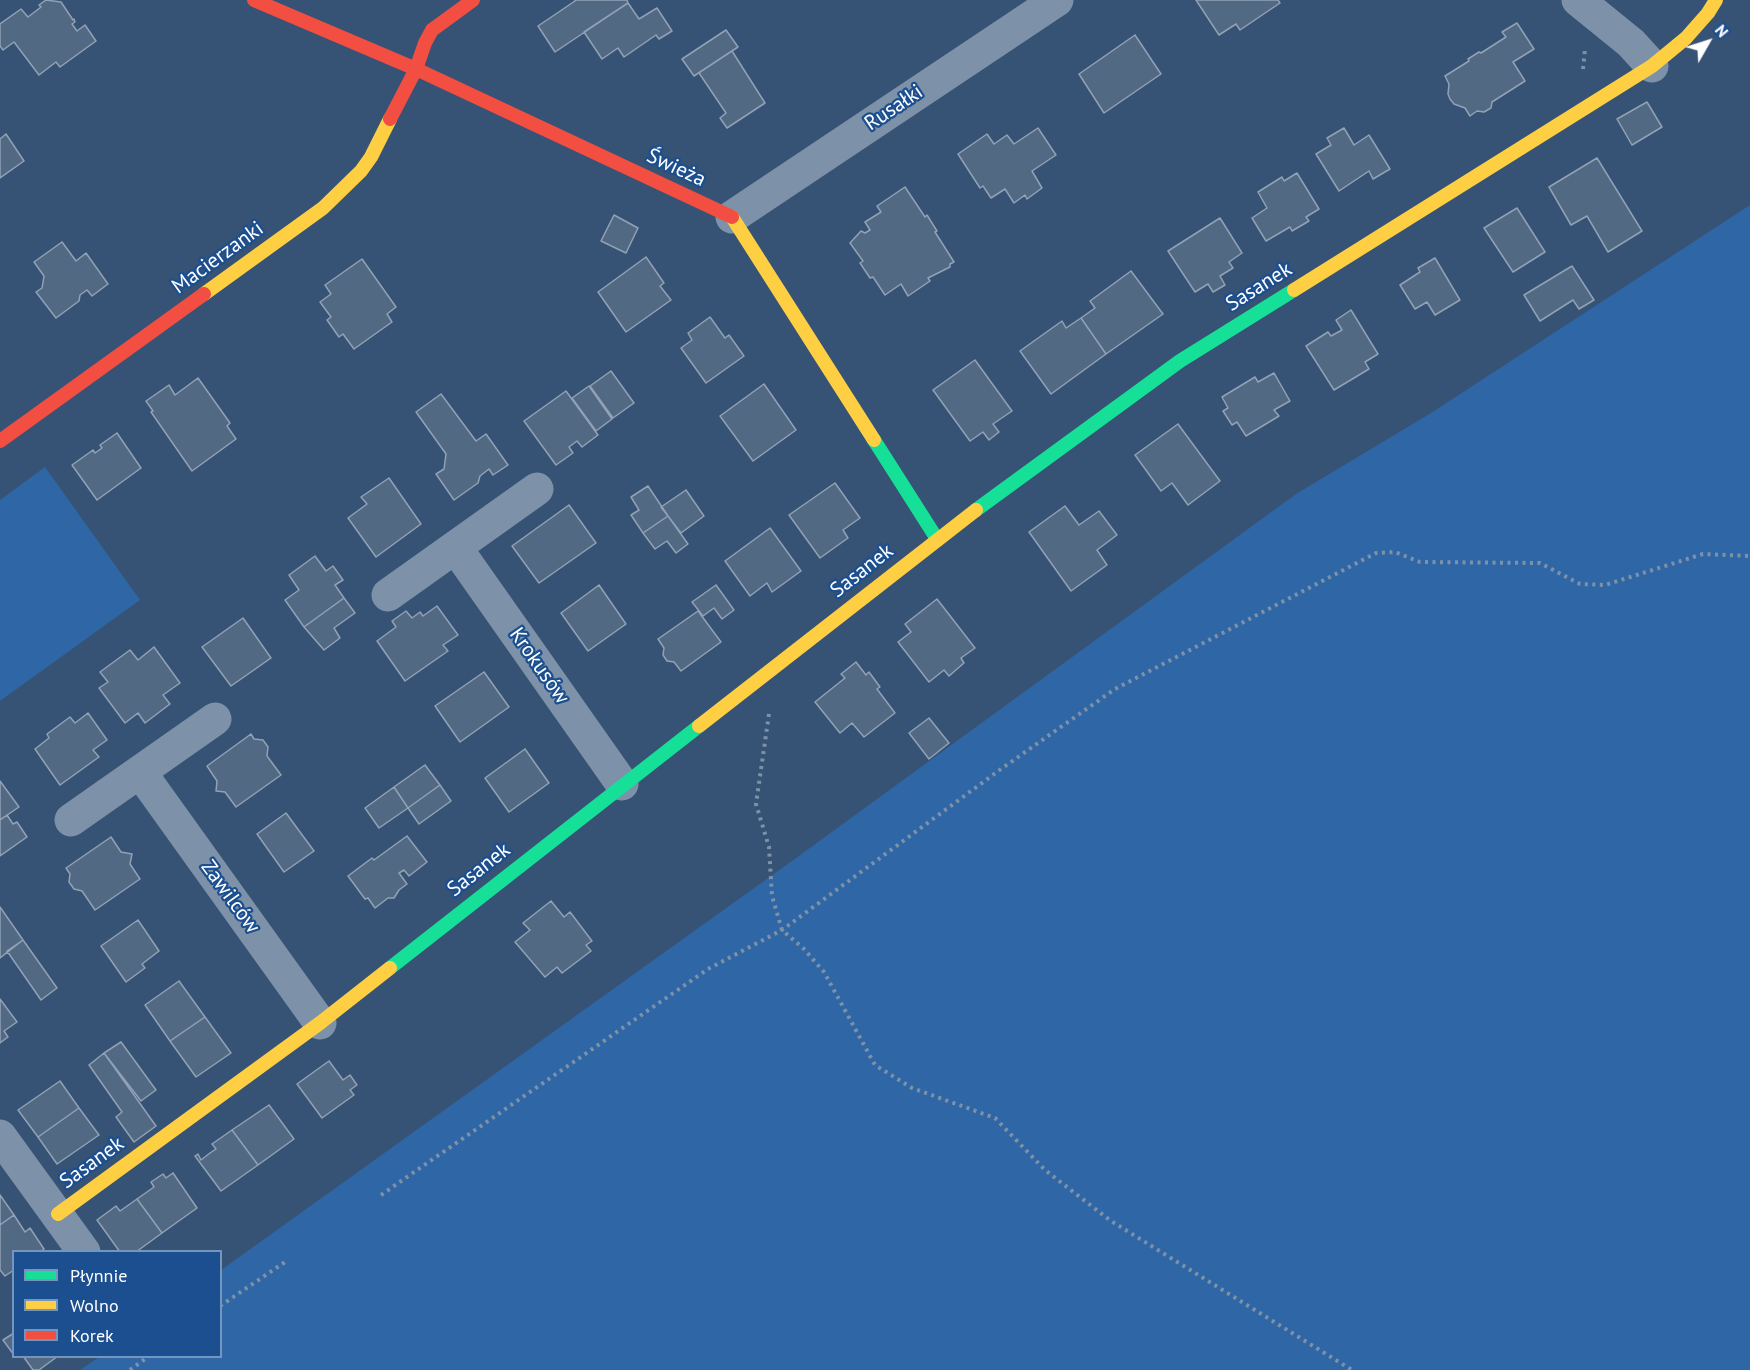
<!DOCTYPE html>
<meta charset="utf-8">
<style>
body{margin:0}
#map{position:relative;width:1750px;height:1370px;overflow:hidden;background:#365274;font-family:"PT Sans",sans-serif}
canvas{display:block}
.legend{position:absolute;left:12px;top:1250px;width:210px;height:108px;box-sizing:border-box;background:#1b4f8f;border:2px solid #7695bc;margin:0;padding:8px 10px;list-style:none;font-size:18px;color:#fff}
.legend li{display:flex;align-items:center;gap:12px;height:30px}
.legend b{width:30px;border:2px solid #7695bc}
.north{position:absolute;left:1678px;top:12px;width:60px;height:60px;-webkit-text-stroke:4px #1b4f8f;paint-order:stroke;rotate:51deg;font-size:16px;font-weight:700;line-height:24px;text-align:center;color:#fff}
.north::after{content:'';display:block;margin:auto;width:21px;height:27px;background:#fff;clip-path:polygon(50% 0,100% 100%,50% 72%,0 100%)}
</style>
<div id="map">
<canvas width="1750" height="1370"></canvas>
<ul class="legend">
<li><b style="height:8px;background:#16e098"></b>Płynnie</li>
<li><b style="height:8px;background:#ffcf43"></b>Wolno</li>
<li><b style="height:8px;background:#f24e42"></b>Korek</li>
</ul>
<div class="north">N</div>
</div>
<script>
const g = document.querySelector('canvas').getContext('2d');
g.lineJoin = 'round';
function fill(path, color) {
  g.fillStyle = color;
  g.fill(path, 'evenodd');
}
function shape(rows) {
  const path = new Path2D();
  for (const r of rows) {
    path.moveTo(r[0], r[1]);
    for (let i = 2; i < r.length; i += 2) path.lineTo(r[i], r[i + 1]);
  }
  return path;
}
function trace(path, color, width, dash) {
  g.strokeStyle = color;
  g.lineWidth = width;
  g.lineCap = dash ? 'butt' : 'round';
  g.setLineDash(dash || []);
  g.stroke(path);
}
function label(font, color, halo, rows, align = 'center') {
  g.font = font + ' "PT Sans",sans-serif';
  g.lineWidth = 4.5;
  g.setLineDash([]);
  g.textBaseline = 'middle';
  g.strokeStyle = halo;
  g.fillStyle = color;
  for (const [text, x, y, turn = 0] of rows) {
    g.save();
    g.translate(x, y);
    g.rotate((+turn || 0) * Math.PI / 180);
    g.textAlign = isNaN(turn) ? turn : align;
    if (halo) g.strokeText(text, 0, 0);
    g.fillText(text, 0, 0);
    g.restore();
  }
}
fill(shape([
 [1750,205,1750,1370,80,1370,99,1357,220,1356,221,1270,796,858,1296,494,1431,413],
 [45,467,140,600,0,701,0,500]
]), '#2f66a5');
const building = shape([
 [46,0,61,2,73,20,74,19,75,22,72,24,77,31,85,25,96,41,60,67,56,62,39,75,14,42,3,50,0,46,0,24,21,9,28,17,41,7,39,5,46,0],
 [575,0,627,0,628,3,555,52,538,26,575,1,575,0],
 [1196,0,1278,0,1280,3,1240,30,1236,24,1219,35,1196,0],
 [628,3,639,19,657,8,672,31,659,39,656,35,624,57,618,48,602,59,584,32,628,3],
 [1517,23,1534,49,1513,62,1525,81,1492,102,1491,108,1484,112,1477,111,1470,116,1465,108,1454,104,1450,99,1448,94,1449,84,1445,76,1469,61,1468,59,1479,52,1481,53,1506,37,1502,32,1517,23],
 [726,30,738,47,694,76,682,59,726,30],
 [1135,35,1161,74,1104,113,1079,74,1135,35],
 [732,51,765,103,727,128,720,118,726,113,699,73,732,51],
 [1647,102,1662,127,1632,145,1617,119,1647,102],
 [1038,128,1056,155,1032,171,1042,188,1027,199,1025,195,1014,203,1005,189,991,198,983,186,980,188,958,154,987,134,994,144,1007,135,1014,144,1038,128],
 [1344,128,1354,145,1369,135,1390,169,1373,179,1369,171,1339,191,1316,154,1331,145,1327,138,1344,128],
 [6,134,24,161,0,178,0,139,6,134],
 [1597,158,1642,231,1608,252,1587,216,1571,225,1549,187,1597,158],
 [1297,173,1319,209,1306,217,1309,221,1292,231,1290,227,1266,241,1252,218,1267,208,1258,192,1282,177,1284,181,1297,173],
 [905,187,925,217,927,215,937,231,935,232,954,262,950,264,950,267,928,278,930,281,908,296,901,284,885,295,873,277,870,278,860,263,863,261,850,243,861,231,865,233,870,230,865,222,881,212,877,206,905,187],
 [1517,208,1545,252,1513,272,1484,228,1517,208],
 [614,215,638,228,626,253,601,241,614,215],
 [1220,218,1242,253,1229,262,1233,268,1220,276,1225,285,1213,292,1208,284,1195,292,1168,251,1220,218],
 [62,242,76,261,86,253,108,284,92,296,87,290,80,295,79,301,56,318,36,292,42,288,44,276,34,262,62,242],
 [646,257,664,283,660,286,671,300,626,332,598,292,646,257],
 [1435,258,1460,300,1435,315,1427,302,1415,309,1400,285,1420,272,1418,268,1435,258],
 [362,259,396,307,387,314,392,322,354,349,343,334,339,337,327,320,331,317,320,302,331,294,325,285,362,259],
 [1572,266,1594,300,1579,309,1573,300,1540,321,1524,295,1572,266],
 [1131,271,1163,314,1106,354,1081,318,1095,308,1090,301,1131,271],
 [1351,310,1378,354,1365,362,1369,369,1334,390,1306,346,1328,332,1331,336,1342,330,1336,320,1351,310],
 [710,317,725,338,729,335,744,356,706,383,681,348,692,340,688,333,710,317],
 [1081,318,1106,354,1051,394,1020,351,1062,321,1066,328,1081,318],
 [975,360,1012,411,993,424,999,432,989,440,983,432,970,441,933,390,975,360],
 [611,371,634,403,613,418,590,386,611,371],
 [1274,373,1290,401,1274,410,1279,416,1246,436,1237,422,1232,425,1223,411,1228,408,1222,397,1255,377,1258,382,1274,373],
 [198,378,230,423,227,426,236,439,192,471,151,412,153,411,146,401,169,385,175,395,198,378],
 [764,384,796,430,753,461,720,416,764,384],
 [589,386,612,419,596,431,572,398,589,386],
 [566,391,598,435,582,447,577,441,569,447,573,453,556,465,524,421,566,391],
 [441,394,476,441,486,434,508,465,493,475,489,469,480,476,478,483,454,500,436,474,444,469,446,454,416,412,441,394],
 [1178,424,1220,481,1188,505,1172,483,1161,491,1135,455,1178,424],
 [117,433,141,468,97,500,72,465,93,450,95,453,102,448,100,445,117,433],
 [389,478,421,524,376,557,348,518,367,504,361,497,389,478],
 [835,483,860,518,843,530,848,538,820,558,789,515,835,483],
 [648,486,668,516,643,533,631,515,639,510,631,497,648,486],
 [686,490,704,516,681,533,661,507,686,490],
 [569,505,596,543,539,583,512,546,569,505],
 [1065,506,1079,525,1099,511,1117,535,1097,550,1107,565,1071,591,1029,532,1065,506],
 [668,516,688,544,676,553,667,541,655,549,643,533,668,516],
 [770,528,801,571,772,592,767,583,750,596,725,561,770,528],
 [315,556,326,571,333,566,343,580,335,585,344,598,304,627,285,600,299,590,289,575,315,556],
 [599,585,626,624,588,651,561,613,599,585],
 [716,585,734,610,722,619,714,608,703,616,692,602,716,585],
 [344,598,355,613,334,628,340,638,324,650,304,627,344,598],
 [937,599,975,648,961,658,964,663,949,676,944,670,929,682,898,642,911,632,905,624,937,599],
 [437,606,458,635,443,645,448,651,405,681,377,641,396,627,392,621,406,611,412,618,420,612,423,616,437,606],
 [698,611,721,642,681,671,674,662,667,661,663,655,664,648,658,639,698,611],
 [243,618,271,658,231,686,202,647,243,618],
 [154,647,180,683,163,695,170,704,145,723,138,713,125,723,99,688,108,682,100,672,130,650,138,660,154,647],
 [856,662,866,675,869,672,880,687,877,689,895,713,864,737,852,723,840,733,815,702,845,678,841,674,856,662],
 [484,672,509,707,460,742,435,706,484,672],
 [88,713,107,740,93,750,99,757,60,785,35,749,49,738,47,734,70,717,75,723,88,713],
 [929,718,949,743,929,759,909,733,929,718],
 [251,734,254,739,263,740,268,747,267,756,281,775,236,807,225,792,216,791,217,781,207,766,251,734],
 [525,749,549,783,509,812,485,778,525,749],
 [425,765,440,785,408,808,394,787,425,765],
 [0,781,19,807,0,820,0,781],
 [440,785,451,801,419,824,408,808,440,785],
 [394,787,408,808,379,828,365,808,394,787],
 [286,813,314,851,284,872,257,834,286,813],
 [7,815,13,824,17,822,27,837,0,856,0,820,7,815],
 [407,836,427,862,409,876,404,870,399,873,407,884,399,890,394,898,388,898,375,908,368,898,365,899,348,876,372,858,374,860,407,836],
 [111,837,121,852,132,854,130,864,140,879,95,910,82,891,74,889,69,882,70,874,66,868,111,837],
 [551,901,564,917,570,912,592,941,586,945,591,951,562,973,557,967,545,977,515,942,530,930,523,923,551,901],
 [0,907,23,940,0,958,0,907],
 [138,920,159,951,142,964,145,968,126,982,101,946,138,920],
 [23,940,57,988,41,1000,7,951,23,940],
 [179,981,205,1017,170,1041,145,1005,179,981],
 [0,999,17,1022,4,1031,8,1037,0,1043,0,999],
 [205,1017,231,1053,196,1077,170,1041,205,1017],
 [121,1042,156,1090,141,1101,104,1053,121,1042],
 [104,1053,156,1126,134,1142,116,1117,122,1112,89,1065,104,1053],
 [329,1061,343,1080,350,1075,357,1085,350,1090,354,1095,322,1118,297,1084,329,1061],
 [60,1081,79,1108,38,1137,18,1110,60,1081],
 [269,1105,294,1139,258,1165,232,1130,269,1105],
 [79,1108,99,1135,57,1164,38,1137,79,1108],
 [232,1130,258,1165,221,1191,195,1156,198,1154,201,1160,210,1153,216,1149,212,1144,232,1130],
 [173,1173,197,1208,162,1233,137,1199,154,1187,151,1182,163,1174,166,1178,173,1173],
 [0,1195,14,1215,0,1225,0,1195],
 [137,1199,162,1233,136,1252,120,1252,97,1220,116,1206,120,1211,137,1199],
 [14,1215,25,1232,30,1228,44,1249,40,1252,14,1252,14,1270,5,1276,0,1270,0,1225,14,1215],
 [14,1333,14,1355,3,1340,14,1333],
 [23,1356,58,1356,39,1370,33,1370,23,1356]
]);
fill(building, '#526984');
trace(building, '#92a2b6', 1.5);
trace(shape([
 [1583,69,1585,49],
 [769,714,756,804,769,847,772,896,782,930,804,949,824,972,875,1065,912,1088,995,1118,1045,1170,1111,1221,1352,1370],
 [381,1195,708,969,782,930,1001,769,1115,689,1376,553,1395,552,1420,562,1540,563,1580,584,1605,585,1703,554,1750,556],
 [220,1306,288,1260],
 [130,1370,149,1356]
]), '#7d92a8', 4, [3, 4.5]);
trace(shape([
 [1578,0,1631,43,1652,66],
 [732,217,1057,0],
 [456,548,622,784],
 [388,595,537,489],
 [140,772,320,1023],
 [71,820,215,719],
 [0,1136,84,1252]
]), '#7d92a8', 33);
trace(shape([
 [874,440,937,539],
 [976,510,1180,361,1294,290],
 [390,968,699,726]
]), '#16e098', 14);
trace(shape([
 [732,217,874,440],
 [1294,290,1652,66,1686,38,1708,13,1716,0],
 [204,294,323,208,361,171,371,157,390,119],
 [699,726,976,510],
 [58,1214,320,1023,390,968]
]), '#ffcf43', 14);
trace(shape([
 [254,0,416,69,732,217],
 [390,119,416,69,425,43,432,30,473,0],
 [0,441,204,294]
]), '#f24e42', 14);
label('21px', '#fff', '#1b4f8f', [
 ["Rusałki",894,108,-34],
 ["Świeża",676,168,25],
 ["Macierzanki",218,258,-36],
 ["Sasanek",1259,287,-32],
 ["Sasanek",862,571,-38],
 ["Krokusów",539,666,55],
 ["Sasanek",479,870,-38],
 ["Zawilców",230,897,54],
 ["Sasanek",92,1163,-36]
]);
</script>
